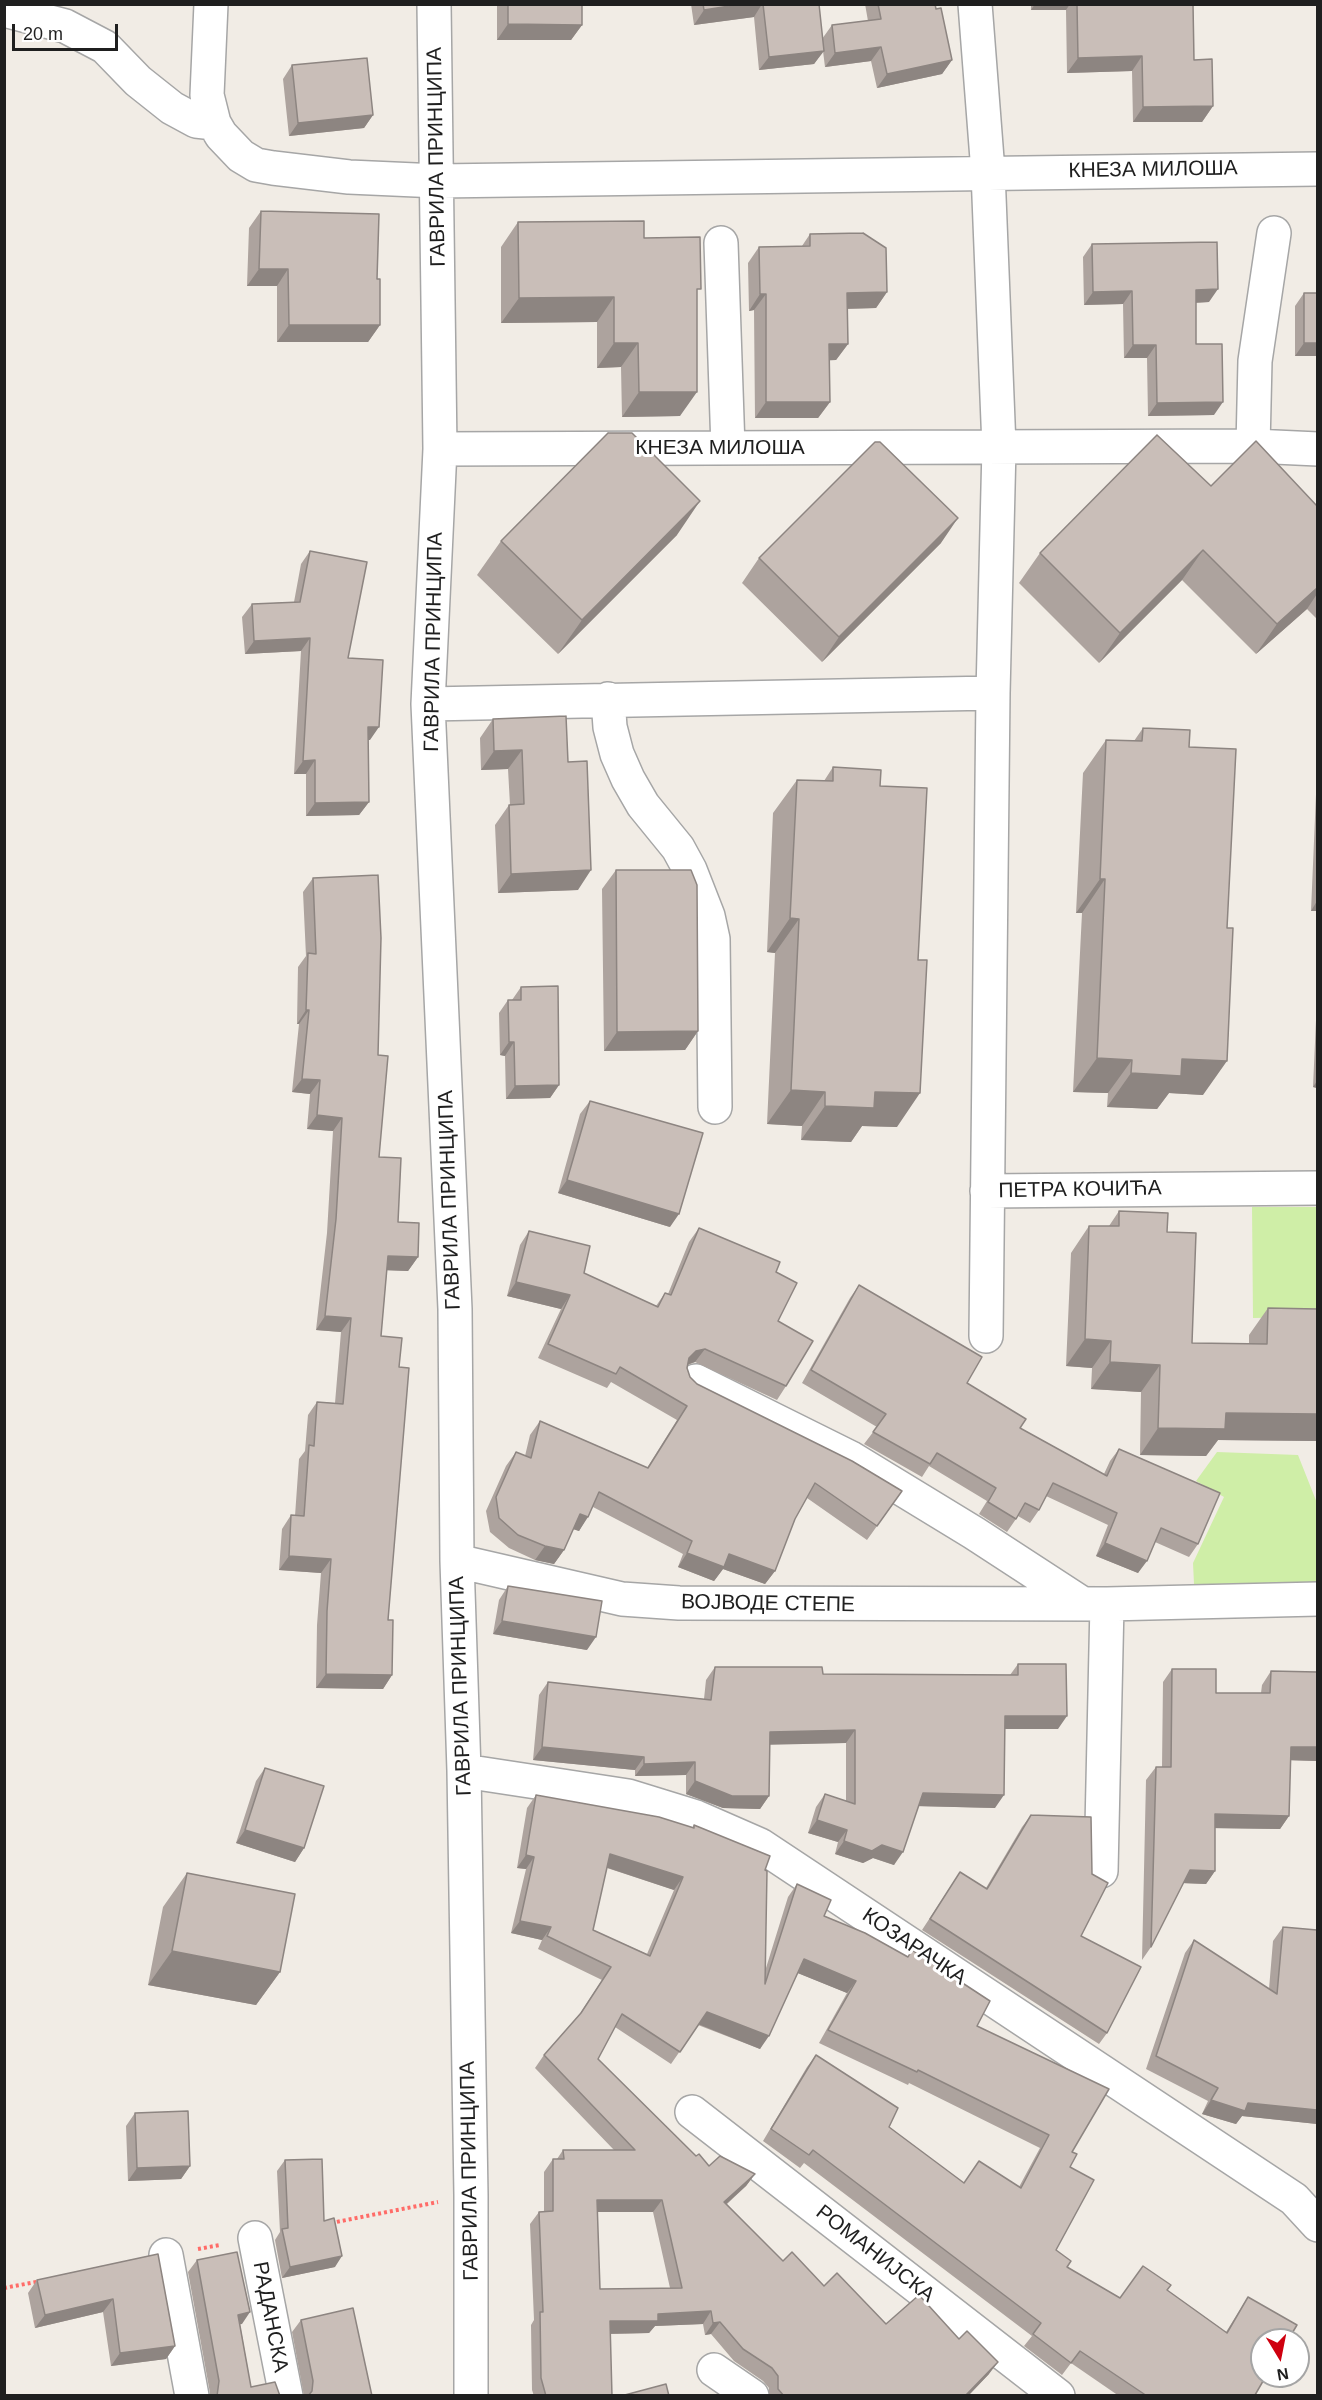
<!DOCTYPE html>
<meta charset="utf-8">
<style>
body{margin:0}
#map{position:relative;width:1322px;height:2400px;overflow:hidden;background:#f1ece5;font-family:Arial,sans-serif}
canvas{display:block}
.frame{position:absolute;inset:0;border:6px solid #1f1f1f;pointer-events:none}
.north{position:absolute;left:1250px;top:2328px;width:60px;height:60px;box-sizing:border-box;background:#fff;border:2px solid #a5a5a5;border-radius:50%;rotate:170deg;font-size:16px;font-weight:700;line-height:24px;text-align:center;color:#1f1f1f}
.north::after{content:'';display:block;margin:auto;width:21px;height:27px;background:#cf000f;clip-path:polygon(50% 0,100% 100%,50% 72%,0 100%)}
.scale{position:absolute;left:12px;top:24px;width:106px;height:27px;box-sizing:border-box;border:3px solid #1f1f1f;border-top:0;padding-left:8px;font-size:18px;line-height:21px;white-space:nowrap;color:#1f1f1f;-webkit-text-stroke:4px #fff;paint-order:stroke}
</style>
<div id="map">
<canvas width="1322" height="2400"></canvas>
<div class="frame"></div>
<div class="north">N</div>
<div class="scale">20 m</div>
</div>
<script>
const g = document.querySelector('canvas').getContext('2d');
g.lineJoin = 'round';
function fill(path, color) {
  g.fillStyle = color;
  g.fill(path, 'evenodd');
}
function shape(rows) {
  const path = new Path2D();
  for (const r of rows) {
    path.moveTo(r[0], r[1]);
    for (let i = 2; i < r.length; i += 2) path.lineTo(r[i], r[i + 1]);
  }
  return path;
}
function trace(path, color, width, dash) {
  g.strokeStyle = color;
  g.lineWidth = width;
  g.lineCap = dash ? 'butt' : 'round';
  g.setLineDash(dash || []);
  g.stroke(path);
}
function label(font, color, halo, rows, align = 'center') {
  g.font = font + ' Arial,sans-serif';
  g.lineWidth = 6;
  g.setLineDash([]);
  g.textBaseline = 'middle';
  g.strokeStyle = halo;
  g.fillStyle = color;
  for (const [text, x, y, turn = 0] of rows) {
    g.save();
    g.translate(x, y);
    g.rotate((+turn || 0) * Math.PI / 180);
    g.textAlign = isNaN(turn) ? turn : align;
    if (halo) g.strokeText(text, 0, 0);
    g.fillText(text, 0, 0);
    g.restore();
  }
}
fill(shape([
 [1252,1207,1317,1207,1317,1317,1253,1318],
 [1217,1452,1298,1455,1317,1503,1317,1582,1311,1588,1194,1584,1193,1563,1224,1497,1196,1481]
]), '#cfeea7');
const minor = shape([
 [211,4,207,95,214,123,221,135,241,156,256,165,273,168,349,177,438,181,1318,169],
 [434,4,440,449,428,704,455,1309,457,1561,464,1771,471,2195,471,2396],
 [975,4,988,172,999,447,993,693,986,1336],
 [4,10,65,26,105,47,138,81,172,108,196,121,214,123],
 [721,243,728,448],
 [1253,446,1255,361,1274,233],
 [440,449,1253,446,1318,449],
 [608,699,610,727,617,754,628,779,643,805,678,848,690,870,708,916,713,939,715,1107],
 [428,704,993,693],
 [987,1191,1318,1188],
 [696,1381,851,1458,974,1533,1083,1604],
 [457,1561,622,1599,679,1603,1107,1604,1318,1599],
 [464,1771,628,1796,696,1817,760,1845,1294,2199,1318,2225],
 [1101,1871,1107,1604],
 [692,2112,1058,2396],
 [255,2238,286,2396],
 [166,2255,192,2396],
 [714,2370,752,2396]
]);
trace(minor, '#a6a6a6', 36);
trace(shape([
 [331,2223,438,2202],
 [198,2249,220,2245],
 [4,2288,41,2281]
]), '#ff6c68', 4, [3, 3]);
trace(minor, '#fff', 33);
fill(shape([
 [497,4,582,4,582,25,571,40,497,40],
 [691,4,819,4,822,39,832,25,868,21,865,4,935,4,952,60,942,74,877,88,871,61,825,67,823,51,814,64,759,70,754,17,694,25],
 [1031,4,1193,4,1194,60,1213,106,1202,122,1133,122,1132,71,1067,73,1066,10,1031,10],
 [292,65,373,115,364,128,289,136,283,79],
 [261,211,377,279,380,325,368,342,277,342,277,286,247,286,249,228],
 [518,222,644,238,697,295,680,416,622,417,621,367,597,368,597,322,501,323,501,247],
 [810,234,887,292,876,308,847,309,848,344,836,360,829,360,830,402,818,418,755,418,754,310,749,311,748,263,759,247,802,246],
 [1092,244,1209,302,1196,303,1196,344,1214,415,1148,416,1147,358,1124,358,1123,304,1084,305,1083,257],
 [1304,293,1317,293,1317,356,1295,356,1295,306],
 [1211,486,1317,506,1317,619,1307,609,1256,654,1182,580,1099,663,1019,583,1040,553],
 [677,535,558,654,477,575,501,541],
 [941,543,822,662,742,583,759,558],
 [310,551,348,658,370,740,368,740,369,802,359,815,306,816,306,774,294,774,301,651,245,654,242,617,252,604,294,602,301,564],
 [493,719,568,762,578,890,498,893,495,825,509,805,510,805,508,769,481,770,480,738],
 [1143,728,1189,747,1203,1095,1169,1093,1157,1109,1107,1107,1108,1093,1073,1092,1082,913,1076,913,1083,773,1106,740,1134,741],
 [833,767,880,786,897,1127,862,1126,851,1142,801,1140,802,1126,767,1124,775,953,767,952,773,813,797,780,824,781],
 [1317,771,1317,911,1311,911],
 [616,870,698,1031,685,1050,604,1051,602,889],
 [313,878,378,1055,379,1157,398,1222,418,1257,408,1271,387,1270,381,1336,399,1367,388,1620,392,1675,383,1689,316,1688,317,1625,321,1573,279,1570,282,1529,291,1515,295,1516,299,1459,305,1451,308,1415,317,1402,335,1403,341,1332,316,1330,327,1233,333,1131,307,1129,310,1094,292,1092,299,1024,297,1024,298,967,306,956,303,892],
 [521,987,559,1085,550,1098,506,1099,505,1056,500,1055,499,1013,508,1000,512,1000],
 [1317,998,1317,1088,1313,1087],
 [590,1101,670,1227,558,1193,580,1114],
 [1119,1211,1167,1232,1192,1343,1249,1344,1249,1335,1268,1308,1317,1309,1317,1441,1218,1440,1206,1456,1140,1455,1141,1392,1091,1389,1092,1368,1066,1366,1071,1253,1089,1226,1109,1226],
 [699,1228,776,1272,778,1321,786,1386,777,1400,695,1362,688,1365,687,1368,690,1377,697,1384,902,1491,867,1540,807,1498,795,1519,775,1571,765,1584,723,1569,714,1581,678,1567,683,1554,593,1507,579,1531,573,1529,564,1550,554,1564,535,1560,509,1548,490,1532,486,1511,506,1466,516,1452,525,1456,530,1435,540,1421,647,1468,677,1420,611,1382,607,1388,538,1358,561,1309,507,1296,520,1245,529,1231,584,1273,656,1306,665,1293,668,1294,689,1242],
 [859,1285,967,1383,1020,1428,1104,1474,1110,1461,1119,1449,1198,1544,1189,1557,1155,1542,1138,1573,1096,1556,1108,1525,1046,1496,1039,1510,1030,1523,1018,1516,1007,1532,979,1514,987,1501,929,1466,922,1477,864,1444,877,1427,802,1383,850,1298],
 [508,1586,587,1650,493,1634,499,1600],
 [1018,1664,1058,1729,1005,1729,995,1808,918,1806,894,1865,873,1858,863,1863,835,1854,838,1842,808,1833,816,1807,825,1794,846,1801,846,1743,770,1744,769,1796,760,1809,723,1808,686,1794,686,1775,635,1776,635,1770,533,1760,539,1695,548,1682,704,1699,706,1680,715,1667,823,1674,1010,1675],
 [1172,1669,1216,1693,1261,1693,1262,1685,1271,1671,1317,1672,1317,1761,1290,1760,1289,1816,1280,1829,1215,1828,1215,1871,1206,1884,1183,1883,1151,1947,1142,1960,1146,1780,1156,1767,1162,1767,1163,1682],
 [265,1768,304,1848,295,1862,236,1843,256,1781],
 [536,1795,692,1828,694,1825,765,1870,766,1968,788,1897,797,1884,824,1916,908,1957,912,1950,977,2026,1072,2152,1056,2250,1067,2267,1120,2298,1167,2290,1226,2332,1248,2297,1255,2395,1256,2396,1119,2396,1071,2363,1062,2375,1024,2346,1032,2336,804,2163,800,2168,763,2141,807,2067,816,2055,889,2127,964,2183,1019,2187,1040,2148,909,2083,908,2085,819,2043,847,1993,798,1973,760,2049,698,2025,671,2064,615,2027,598,2059,696,2156,709,2166,755,2174,746,2186,727,2204,783,2261,886,2324,989,2374,968,2396,769,2396,769,2388,763,2381,734,2361,711,2334,705,2335,703,2324,655,2326,649,2333,610,2334,612,2396,534,2396,532,2390,531,2325,534,2320,530,2224,539,2212,544,2211,544,2172,553,2159,557,2159,563,2150,614,2150,535,2068,544,2055,579,2015,602,1980,538,1949,542,1940,511,1933,526,1869,517,1868,527,1808],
 [607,1868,674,1890,647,1954,593,1930],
 [597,2212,653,2212,670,2288,600,2289],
 [1031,1815,1081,1936,1107,2033,1099,2044,922,1930,960,1872,986,1888,1022,1827],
 [187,1873,280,1972,256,2005,148,1985,163,1907],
 [1283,1927,1317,1930,1317,2124,1242,2116,1236,2124,1202,2114,1208,2101,1146,2069,1185,1953,1194,1940,1269,1989,1273,1941],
 [135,2113,190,2166,181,2179,128,2181,126,2126],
 [285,2160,324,2221,335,2267,282,2278,275,2240,280,2232,277,2171],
 [158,2254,175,2346,166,2359,111,2366,103,2312,35,2328,28,2293,37,2280],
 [197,2260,242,2324,240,2324,251,2387,280,2396,210,2396,210,2393,188,2272],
 [301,2320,372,2396,304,2396,292,2332]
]), '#ada39e');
fill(shape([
 [742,4,762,4,754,17,694,25,704,10],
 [1035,4,1070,4,1066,10,1031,10],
 [508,24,582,25,571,40,497,40],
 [881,47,871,61,825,67,835,53],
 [824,51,814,64,759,70,769,57],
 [1142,56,1132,71,1067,73,1078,58],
 [952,60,942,74,877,88,887,74],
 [1213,106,1202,122,1133,122,1143,107],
 [373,115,364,128,289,136,298,123],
 [259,269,288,269,277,286,247,286],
 [1218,289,1209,302,1186,303,1196,290],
 [1132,291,1123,304,1084,305,1093,292],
 [887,292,876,308,836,309,847,293],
 [760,294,766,294,754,310,749,311],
 [614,297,597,322,501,323,519,298],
 [289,325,380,325,368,342,277,342],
 [614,343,638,343,621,367,597,368],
 [1304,343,1317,343,1317,356,1295,356],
 [829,344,848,344,836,360,818,361],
 [1133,345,1156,345,1147,358,1124,358],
 [639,392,697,392,680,416,622,417],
 [766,402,830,402,818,418,755,418],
 [1223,402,1214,415,1148,416,1157,403],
 [700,501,677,535,558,654,582,620],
 [958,518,941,543,822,662,839,637],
 [1203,550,1182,580,1099,663,1120,633],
 [1317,588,1317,594,1307,609,1256,654,1277,624],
 [310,638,301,651,245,654,254,641],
 [368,727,379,727,370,740,359,740],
 [522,750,508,769,481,770,494,751],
 [315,760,306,774,294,774,303,761],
 [369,802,359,815,306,816,315,803],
 [591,870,578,890,498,893,511,874],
 [1100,879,1105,879,1082,913,1076,913],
 [1317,901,1317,911,1311,911],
 [790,918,799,919,775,953,767,952],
 [306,1010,309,1010,299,1024,297,1024],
 [698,1031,685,1050,604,1051,617,1032],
 [509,1042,514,1042,505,1056,500,1055],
 [1097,1058,1132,1060,1108,1093,1073,1092],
 [1182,1059,1227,1061,1203,1095,1169,1093,1157,1109,1107,1107,1131,1073],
 [302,1079,320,1080,310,1094,292,1092],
 [1317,1081,1317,1088,1313,1087],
 [559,1085,550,1098,506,1099,515,1086],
 [791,1090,825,1092,802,1126,767,1124],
 [875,1092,920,1093,897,1127,862,1126,851,1142,801,1140,825,1106],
 [317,1115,342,1118,333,1131,307,1129],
 [567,1180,679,1214,670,1227,558,1193],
 [388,1256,418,1257,408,1271,378,1270],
 [516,1282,570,1295,561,1309,507,1296],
 [325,1316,351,1318,341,1332,316,1330],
 [1085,1339,1111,1341,1092,1368,1066,1366],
 [705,1349,695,1362,686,1365,689,1358,696,1351],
 [1110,1362,1160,1365,1141,1392,1091,1389],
 [1226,1413,1317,1414,1317,1441,1218,1440,1206,1456,1140,1455,1158,1428],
 [580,1514,588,1517,579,1531,570,1528],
 [1105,1543,1147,1561,1138,1573,1096,1556],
 [545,1546,564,1550,554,1564,535,1560],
 [687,1553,729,1554,775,1571,765,1584,723,1569,714,1581,678,1567],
 [289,1556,331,1559,321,1573,279,1570],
 [502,1621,596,1637,587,1650,493,1634],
 [326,1674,392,1675,383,1689,316,1688],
 [1005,1716,1067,1716,1058,1729,996,1729],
 [855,1730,846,1743,761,1745,770,1732],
 [542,1747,644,1757,635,1770,533,1760],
 [1291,1747,1317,1747,1317,1761,1281,1760],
 [695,1762,686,1775,635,1776,644,1764],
 [695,1781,769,1796,760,1809,723,1808,686,1794],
 [923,1793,1004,1795,995,1808,914,1806],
 [1215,1814,1289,1816,1280,1829,1206,1828],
 [817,1820,847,1830,838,1842,808,1833],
 [245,1830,304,1848,295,1862,236,1843],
 [844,1841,882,1845,903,1852,894,1865,873,1858,863,1863,835,1854],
 [610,1854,683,1877,674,1890,602,1866],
 [526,1855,534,1857,526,1869,517,1868],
 [1190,1870,1215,1871,1206,1884,1181,1883],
 [520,1921,551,1927,542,1940,511,1933],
 [172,1951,280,1972,256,2005,148,1985],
 [804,1959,856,1981,847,1993,795,1972],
 [707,2012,769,2036,760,2049,698,2024],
 [1211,2100,1248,2103,1317,2110,1317,2124,1242,2116,1236,2124,1202,2114],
 [190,2166,181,2179,128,2181,137,2168],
 [755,2174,746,2186,715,2214,724,2202],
 [597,2200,662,2200,653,2212,588,2212],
 [342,2256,335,2267,282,2278,290,2267],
 [113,2299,103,2312,35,2328,45,2315],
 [711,2311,703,2324,655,2326,649,2333,601,2334,610,2321,658,2314],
 [250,2312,242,2324,230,2326,238,2315],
 [720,2322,711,2334,705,2335,713,2323],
 [175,2346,166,2359,111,2366,120,2353],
 [998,2362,989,2374,968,2396,965,2396]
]), '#8d8581');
const building = shape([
 [508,4,582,4,582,25,508,24,508,4],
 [703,4,742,4,704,10,703,4],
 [763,4,819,4,824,51,769,57,763,4],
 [878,4,935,4,936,9,941,8,952,60,887,74,881,47,835,53,832,25,881,19,878,4],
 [1077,4,1193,4,1194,60,1212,59,1213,106,1143,107,1142,56,1078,58,1077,4],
 [367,58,373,115,298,123,292,65,367,58],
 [261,211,379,214,377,279,380,279,380,325,289,325,288,269,259,269,261,211],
 [644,221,644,238,700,237,701,289,697,289,697,392,639,392,638,343,614,343,614,297,519,298,518,222,644,221],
 [863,233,886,248,887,292,847,293,848,344,829,344,830,402,766,402,766,294,760,294,759,247,810,246,810,234,863,233],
 [1217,242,1218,289,1196,290,1196,344,1222,344,1223,402,1157,403,1156,345,1133,345,1132,291,1093,292,1092,244,1217,242],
 [1304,293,1317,293,1317,343,1304,343,1304,293],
 [608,433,632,433,700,501,582,620,501,541,608,433],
 [1157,435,1211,486,1256,441,1317,506,1317,588,1277,624,1203,550,1120,633,1040,553,1157,435],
 [875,442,880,442,958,518,839,637,759,558,875,442],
 [310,551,367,562,348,658,383,660,379,727,368,727,369,802,315,803,315,760,303,761,310,638,254,641,252,604,300,602,310,551],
 [566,716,568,762,587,761,591,870,511,874,509,805,524,804,522,750,494,751,493,719,566,716],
 [1143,728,1190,730,1189,747,1236,749,1227,928,1233,928,1227,1061,1182,1059,1181,1076,1131,1073,1132,1060,1097,1058,1105,879,1100,879,1106,740,1142,741,1143,728],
 [833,767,881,770,880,786,927,788,918,960,927,960,920,1093,875,1092,874,1108,825,1106,825,1092,791,1090,799,919,790,918,797,780,833,781,833,767],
 [616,870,691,870,697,885,698,1031,617,1032,616,870],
 [378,875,381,938,378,1055,388,1056,379,1157,401,1158,398,1222,419,1223,418,1257,388,1256,381,1336,402,1338,399,1367,409,1368,388,1620,393,1620,392,1675,326,1674,327,1611,331,1559,289,1556,291,1515,304,1516,309,1445,314,1446,317,1402,343,1404,351,1318,325,1316,336,1219,342,1118,317,1115,320,1080,302,1079,309,1010,306,1010,308,953,316,954,313,878,378,875],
 [558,986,559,1085,515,1086,514,1042,509,1042,508,1000,521,1000,521,987,558,986],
 [590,1101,703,1133,679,1214,567,1180,590,1101],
 [1119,1211,1168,1213,1167,1232,1196,1233,1192,1343,1267,1344,1268,1308,1317,1309,1317,1414,1226,1413,1225,1429,1158,1428,1160,1365,1110,1362,1111,1341,1085,1339,1089,1226,1119,1226,1119,1211],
 [699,1228,780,1262,776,1272,797,1283,778,1321,813,1341,786,1386,705,1349,696,1351,689,1358,687,1368,690,1377,697,1384,852,1461,902,1491,877,1526,815,1483,795,1519,775,1571,729,1554,724,1567,687,1553,692,1541,599,1492,588,1517,580,1514,564,1550,545,1546,518,1535,499,1518,496,1497,516,1452,531,1458,540,1421,648,1468,687,1406,620,1367,616,1374,548,1344,570,1295,516,1282,529,1231,590,1246,584,1273,658,1307,665,1293,671,1295,699,1228],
 [859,1285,982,1357,967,1383,1026,1419,1020,1428,1107,1476,1119,1449,1220,1493,1198,1544,1161,1528,1147,1561,1105,1543,1117,1513,1053,1483,1039,1510,1025,1503,1016,1519,988,1502,996,1488,937,1453,930,1464,873,1432,886,1414,811,1370,859,1285],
 [508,1586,602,1601,596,1637,502,1621,508,1586],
 [1018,1664,1066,1664,1067,1716,1005,1716,1004,1795,923,1793,903,1852,882,1845,872,1851,844,1841,847,1830,817,1820,825,1794,855,1804,855,1730,770,1732,769,1796,732,1796,695,1781,695,1762,644,1764,644,1757,542,1747,548,1682,711,1700,715,1667,822,1667,823,1674,1018,1675,1018,1664],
 [1172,1669,1216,1669,1216,1693,1270,1693,1271,1671,1317,1672,1317,1747,1291,1747,1289,1816,1215,1814,1215,1871,1190,1870,1151,1947,1156,1767,1171,1767,1172,1669],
 [265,1768,324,1786,304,1848,245,1830,265,1768],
 [536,1795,659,1817,694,1828,694,1825,770,1856,765,1870,767,1871,765,1984,797,1884,831,1900,824,1916,865,1933,908,1957,912,1950,990,2001,977,2026,1109,2089,1072,2152,1077,2154,1070,2167,1094,2180,1056,2250,1071,2261,1067,2267,1120,2298,1143,2266,1171,2285,1167,2290,1227,2333,1248,2297,1297,2325,1288,2340,1262,2340,1262,2376,1266,2376,1255,2395,1256,2396,1147,2396,1080,2351,1071,2363,1033,2334,1041,2323,813,2150,809,2155,771,2129,816,2055,898,2108,889,2127,964,2183,979,2161,1021,2188,1049,2135,918,2070,917,2072,828,2030,856,1981,804,1959,769,2036,707,2012,680,2052,622,2014,598,2059,696,2156,699,2154,709,2166,720,2156,755,2174,724,2202,783,2261,792,2252,824,2286,837,2273,886,2324,919,2295,959,2339,967,2331,998,2362,965,2396,784,2396,778,2389,778,2376,772,2368,743,2349,720,2322,713,2323,711,2311,658,2314,658,2321,610,2321,612,2396,546,2396,541,2378,540,2312,543,2312,539,2212,553,2211,553,2159,564,2159,563,2150,635,2150,544,2055,581,2013,611,1967,547,1936,551,1927,520,1921,534,1857,526,1855,536,1795],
 [610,1854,683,1877,650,1956,593,1930,610,1854],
 [597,2200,662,2200,682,2288,600,2289,597,2200],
 [1031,1815,1091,1817,1092,1874,1108,1883,1081,1936,1141,1967,1107,2033,930,1919,960,1872,987,1889,1031,1815],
 [187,1873,295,1894,280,1972,172,1951,187,1873],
 [1283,1927,1317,1930,1317,2110,1248,2103,1245,2111,1211,2100,1218,2088,1156,2056,1194,1940,1277,1994,1283,1927],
 [188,2111,190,2166,137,2168,135,2113,188,2111],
 [322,2159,324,2221,334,2218,342,2256,290,2267,282,2229,288,2228,285,2160,322,2159],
 [237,2252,250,2312,238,2315,251,2387,275,2382,280,2396,217,2396,219,2381,197,2260,237,2252],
 [158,2254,175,2346,120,2353,113,2299,45,2315,37,2280,158,2254],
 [353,2308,372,2396,308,2396,312,2391,313,2381,301,2320,353,2308],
 [666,2384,669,2396,621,2396,666,2384]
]);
fill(building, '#c9beb8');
trace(building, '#8d8581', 1.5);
label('21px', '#1f1f1f', '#fff', [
 ["ГАВРИЛА ПРИНЦИПА",437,157,-91],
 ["КНЕЗА МИЛОША",1153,170,-1],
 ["КНЕЗА МИЛОША",720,448],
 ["ГАВРИЛА ПРИНЦИПА",434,642,-89],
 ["ПЕТРА КОЧИЋА",1080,1190,-1],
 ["ГАВРИЛА ПРИНЦИПА",450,1200,-92],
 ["ВОЈВОДЕ СТЕПЕ",768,1604,1],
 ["ГАВРИЛА ПРИНЦИПА",461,1686,-92],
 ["КОЗАРАЧКА",914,1947,34],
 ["ГАВРИЛА ПРИНЦИПА",470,2171,-91],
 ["РОМАНИЈСКА",875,2254,38],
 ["РАДАНСКА",270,2317,79]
]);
</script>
